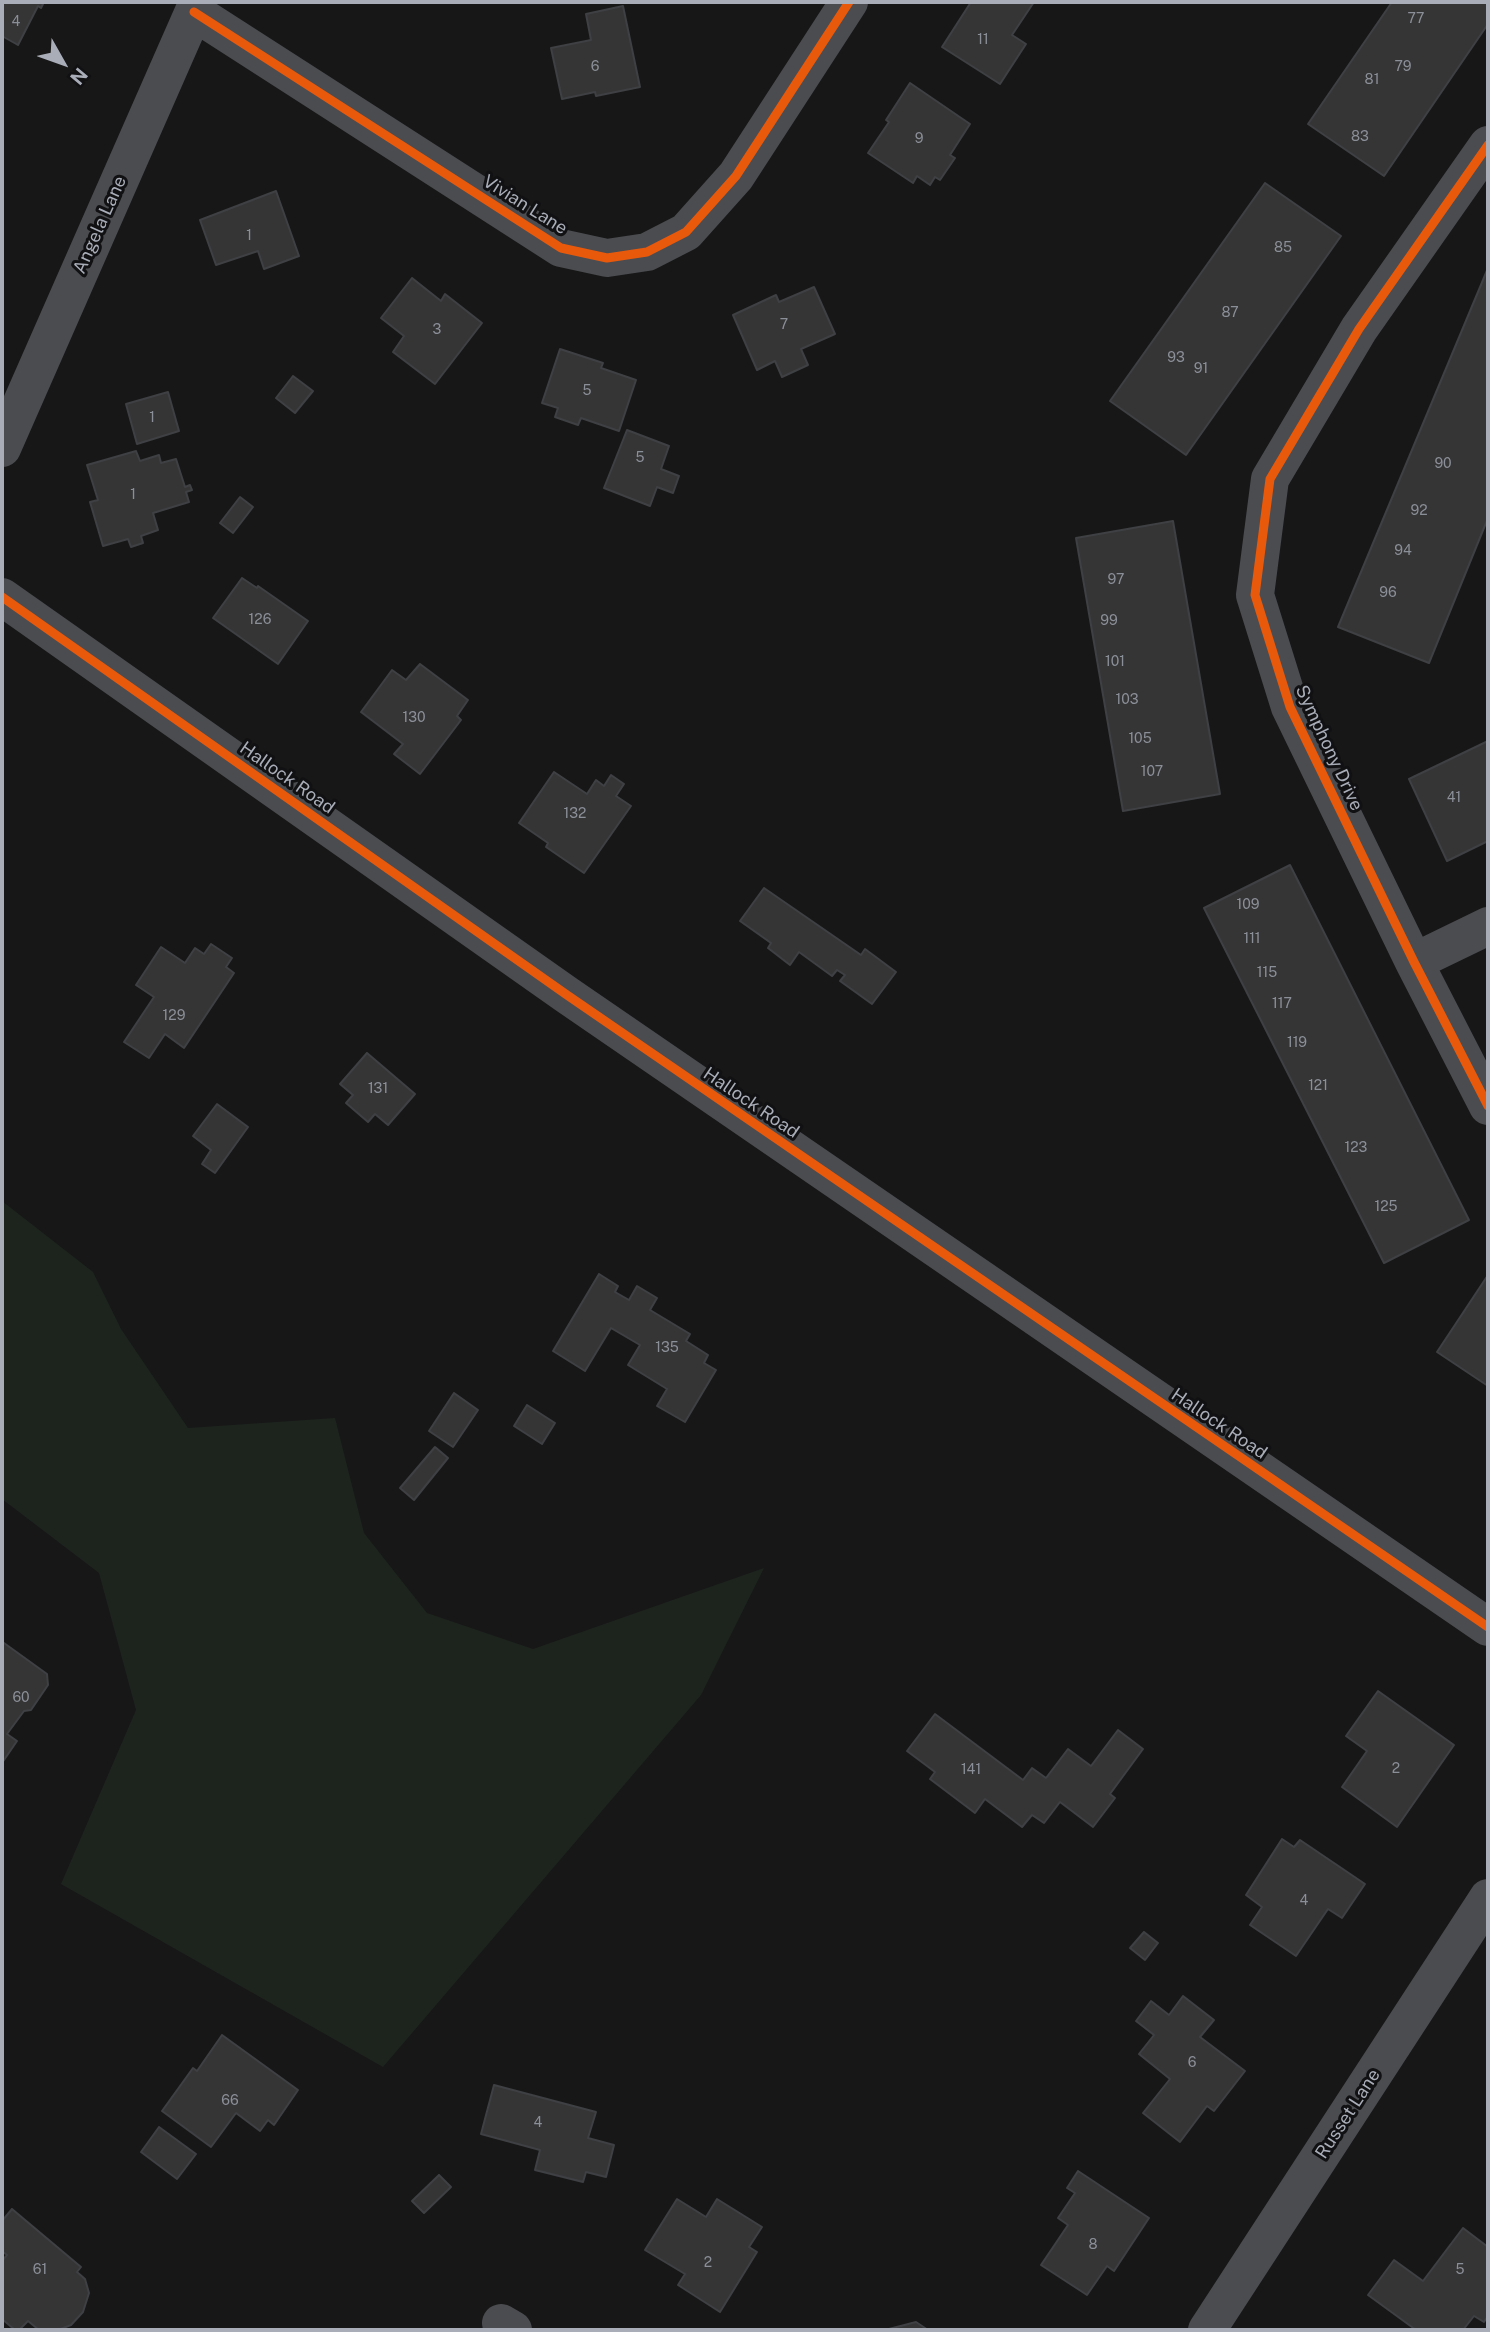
<!DOCTYPE html>
<style>
body{margin:0}
#map{position:relative;width:1490px;height:2332px;overflow:hidden;background:#171717;font-family:"Public Sans",sans-serif}
canvas{display:block}
.frame{position:absolute;inset:0;border:4px solid #a8adb8;pointer-events:none}
.north{position:absolute;left:28px;top:28px;width:70px;height:70px;-webkit-text-stroke:5px #111113;paint-order:stroke;rotate:130deg;font-size:19px;font-weight:700;line-height:28px;text-align:center;color:#a8adb8}
.north::after{content:'';display:block;margin:auto;width:24px;height:32px;background:#a8adb8;clip-path:polygon(50% 0,100% 100%,50% 72%,0 100%)}
</style>
<div id="map">
<canvas width="1490" height="2332"></canvas>
<div class="frame"></div>
<div class="north">N</div>
</div>
<script>
const g = document.querySelector('canvas').getContext('2d');
g.lineJoin = 'round';
function fill(path, color) {
  g.fillStyle = color;
  g.fill(path, 'evenodd');
}
function shape(rows) {
  const path = new Path2D();
  for (const r of rows) {
    path.moveTo(r[0], r[1]);
    for (let i = 2; i < r.length; i += 2) path.lineTo(r[i], r[i + 1]);
  }
  return path;
}
function trace(path, color, width, dash) {
  g.strokeStyle = color;
  g.lineWidth = width;
  g.lineCap = dash ? 'butt' : 'round';
  g.setLineDash(dash || []);
  g.stroke(path);
}
function label(font, color, halo, rows, align = 'center') {
  g.font = font + ' "Public Sans",sans-serif';
  g.lineWidth = 6;
  g.setLineDash([]);
  g.textBaseline = 'middle';
  g.strokeStyle = halo;
  g.fillStyle = color;
  for (const [text, x, y, turn = 0] of rows) {
    g.save();
    g.translate(x, y);
    g.rotate((+turn || 0) * Math.PI / 180);
    g.textAlign = isNaN(turn) ? turn : align;
    if (halo) g.strokeText(text, 0, 0);
    g.fillText(text, 0, 0);
    g.restore();
  }
}
fill(shape([
 [2,1201,93,1272,121,1329,188,1428,335,1418,364,1533,427,1613,533,1649,764,1568,701,1695,383,2067,61,1884,136,1710,99,1573,2,1499]
]), '#1d241e');
const building = shape([
 [2,2,44,2,41,8,38,6,18,45,2,36,2,2],
 [971,2,1034,2,1012,35,1026,44,1000,84,942,47,971,2],
 [1392,2,1488,2,1488,24,1384,176,1308,124,1392,2],
 [623,6,640,87,596,96,595,92,562,99,551,48,591,40,586,14,623,6],
 [910,83,970,124,950,155,955,158,940,180,935,177,930,185,917,176,913,183,868,153,889,122,886,120,910,83],
 [1265,183,1341,236,1186,455,1110,401,1265,183],
 [276,191,299,256,264,269,258,251,216,265,200,220,276,191],
 [1488,268,1488,518,1429,663,1338,627,1488,268],
 [412,278,441,301,445,294,482,323,435,384,393,352,404,336,381,318,412,278],
 [814,287,835,334,801,349,808,365,782,377,775,361,757,370,733,315,776,295,779,302,814,287],
 [560,349,603,363,601,368,636,380,619,431,581,418,578,425,555,417,558,408,542,403,560,349],
 [293,376,313,391,295,413,276,398,293,376],
 [168,392,179,431,137,444,126,404,168,392],
 [627,430,669,446,661,469,679,476,673,493,657,487,650,506,604,488,627,430],
 [136,451,140,461,159,455,161,463,176,459,185,487,190,485,192,490,186,492,189,502,153,513,158,530,141,536,143,543,131,547,128,539,103,546,90,502,98,500,87,465,136,451],
 [240,497,253,507,233,533,220,523,240,497],
 [1173,521,1220,794,1123,811,1076,538,1173,521],
 [242,578,257,588,258,586,308,621,278,664,213,618,242,578],
 [420,664,468,700,457,716,461,720,420,774,394,754,403,744,361,712,392,670,406,680,420,664],
 [1488,741,1488,841,1447,861,1409,779,1488,741],
 [554,772,587,794,596,780,604,786,611,775,624,784,616,796,631,806,584,873,546,847,548,843,519,823,554,772],
 [1290,865,1469,1220,1384,1263,1204,908,1290,865],
 [764,888,861,955,865,949,896,972,872,1004,840,981,845,975,837,970,832,976,799,952,790,965,768,948,771,943,740,921,764,888],
 [211,944,232,958,226,967,234,973,184,1048,165,1034,149,1058,124,1042,154,997,136,985,161,947,185,963,195,948,204,954,211,944],
 [367,1053,415,1094,388,1125,375,1114,368,1122,346,1103,353,1095,340,1084,367,1053],
 [217,1104,248,1127,215,1173,202,1164,211,1150,193,1136,217,1104],
 [599,1274,618,1286,615,1292,629,1300,637,1286,657,1298,650,1310,690,1334,686,1341,708,1355,704,1363,716,1370,685,1422,657,1406,667,1389,628,1365,640,1345,611,1328,585,1371,553,1351,599,1274],
 [1488,1275,1488,1386,1437,1352,1488,1275],
 [454,1393,478,1410,453,1447,429,1431,454,1393],
 [527,1405,555,1423,542,1444,514,1426,527,1405],
 [435,1447,448,1458,414,1500,400,1488,435,1447],
 [4,1643,47,1674,48,1685,31,1710,24,1711,7,1734,17,1741,2,1763,2,1646,4,1643],
 [1378,1691,1454,1745,1397,1827,1342,1787,1367,1751,1346,1736,1378,1691],
 [935,1714,1023,1780,1032,1768,1046,1778,1068,1749,1091,1766,1118,1730,1143,1749,1110,1794,1115,1798,1093,1827,1060,1802,1044,1823,1032,1815,1022,1827,985,1799,975,1813,930,1779,935,1772,907,1751,935,1714],
 [1282,1839,1294,1847,1300,1840,1365,1884,1342,1918,1328,1909,1296,1956,1250,1925,1262,1907,1246,1895,1282,1839],
 [1144,1932,1158,1943,1145,1960,1130,1948,1144,1932],
 [1183,1996,1214,2020,1200,2037,1245,2071,1214,2111,1207,2106,1180,2142,1143,2113,1170,2079,1139,2054,1154,2035,1136,2021,1151,2001,1169,2015,1183,1996],
 [222,2035,298,2090,274,2125,268,2120,260,2131,236,2113,211,2147,162,2111,193,2068,197,2071,222,2035],
 [494,2085,596,2112,588,2138,614,2145,606,2177,586,2172,583,2182,535,2170,540,2150,481,2134,494,2085],
 [159,2127,196,2154,177,2179,141,2152,159,2127],
 [1078,2171,1149,2218,1114,2271,1107,2266,1087,2295,1041,2265,1068,2225,1058,2218,1075,2193,1067,2188,1078,2171],
 [439,2175,451,2187,424,2213,412,2201,439,2175],
 [677,2199,706,2217,717,2199,762,2227,749,2247,757,2252,720,2312,678,2285,685,2274,645,2250,677,2199],
 [12,2209,81,2267,77,2272,85,2279,89,2293,83,2312,71,2325,58,2330,39,2330,28,2321,19,2330,15,2330,2,2319,2,2261,7,2255,2,2251,2,2221,12,2209],
 [1463,2228,1488,2247,1488,2316,1484,2322,1474,2316,1463,2330,1416,2330,1368,2295,1394,2260,1423,2281,1463,2228],
 [916,2322,928,2330,885,2330,916,2322]
]);
fill(building, '#353536');
trace(building, '#3f4043', 2);
trace(shape([
 [194,12,561,248,607,258,647,252,686,232,736,176,849,2],
 [1488,145,1359,329,1270,479,1255,595,1290,707,1414,962,1488,1106],
 [2,448,198,2],
 [2,597,567,995,1488,1627],
 [1414,962,1488,926],
 [501,2323,513,2330],
 [1207,2330,1488,1898]
]), '#4b4c50', 38);
trace(shape([
 [194,12,561,248,607,258,647,252,686,232,736,176,849,2],
 [1488,145,1359,329,1270,479,1255,595,1290,707,1414,962,1488,1106],
 [2,597,567,995,1488,1627]
]), '#e8590c', 9);
label('14px', '#8b8f98', null, [
 ["77",1416,19],
 ["4",16,22],
 ["11",983,40],
 ["6",595,67],
 ["79",1403,67],
 ["81",1372,80],
 ["83",1360,137],
 ["9",919,139],
 ["1",249,236],
 ["85",1283,248],
 ["87",1230,313],
 ["7",784,325],
 ["3",437,330],
 ["93",1176,358],
 ["91",1201,369],
 ["5",587,391],
 ["1",152,418],
 ["5",640,458],
 ["90",1443,464],
 ["1",133,495],
 ["92",1419,511],
 ["94",1403,551],
 ["97",1116,580],
 ["96",1388,593],
 ["126",260,620],
 ["99",1109,621],
 ["101",1115,662],
 ["103",1127,700],
 ["130",414,718],
 ["105",1140,739],
 ["107",1152,772],
 ["41",1454,798],
 ["132",575,814],
 ["109",1248,905],
 ["111",1252,939],
 ["115",1267,973],
 ["117",1282,1004],
 ["129",174,1016],
 ["119",1297,1043],
 ["121",1318,1086],
 ["131",378,1089],
 ["123",1356,1148],
 ["125",1386,1207],
 ["135",667,1348],
 ["60",21,1698],
 ["2",1396,1769],
 ["141",971,1770],
 ["4",1304,1901],
 ["6",1192,2063],
 ["66",230,2101],
 ["4",538,2123],
 ["8",1093,2245],
 ["2",708,2263],
 ["61",40,2270],
 ["5",1460,2270]
]);
label('18px', '#a8adb8', '#111113', [
 ["Vivian Lane",525,205,32],
 ["Angela Lane",100,225,-66],
 ["Symphony Drive",1329,748,65],
 ["Hallock Road",287,778,35],
 ["Hallock Road",751,1103,34],
 ["Hallock Road",1219,1424,34],
 ["Russet Lane",1348,2114,-57]
]);
</script>
